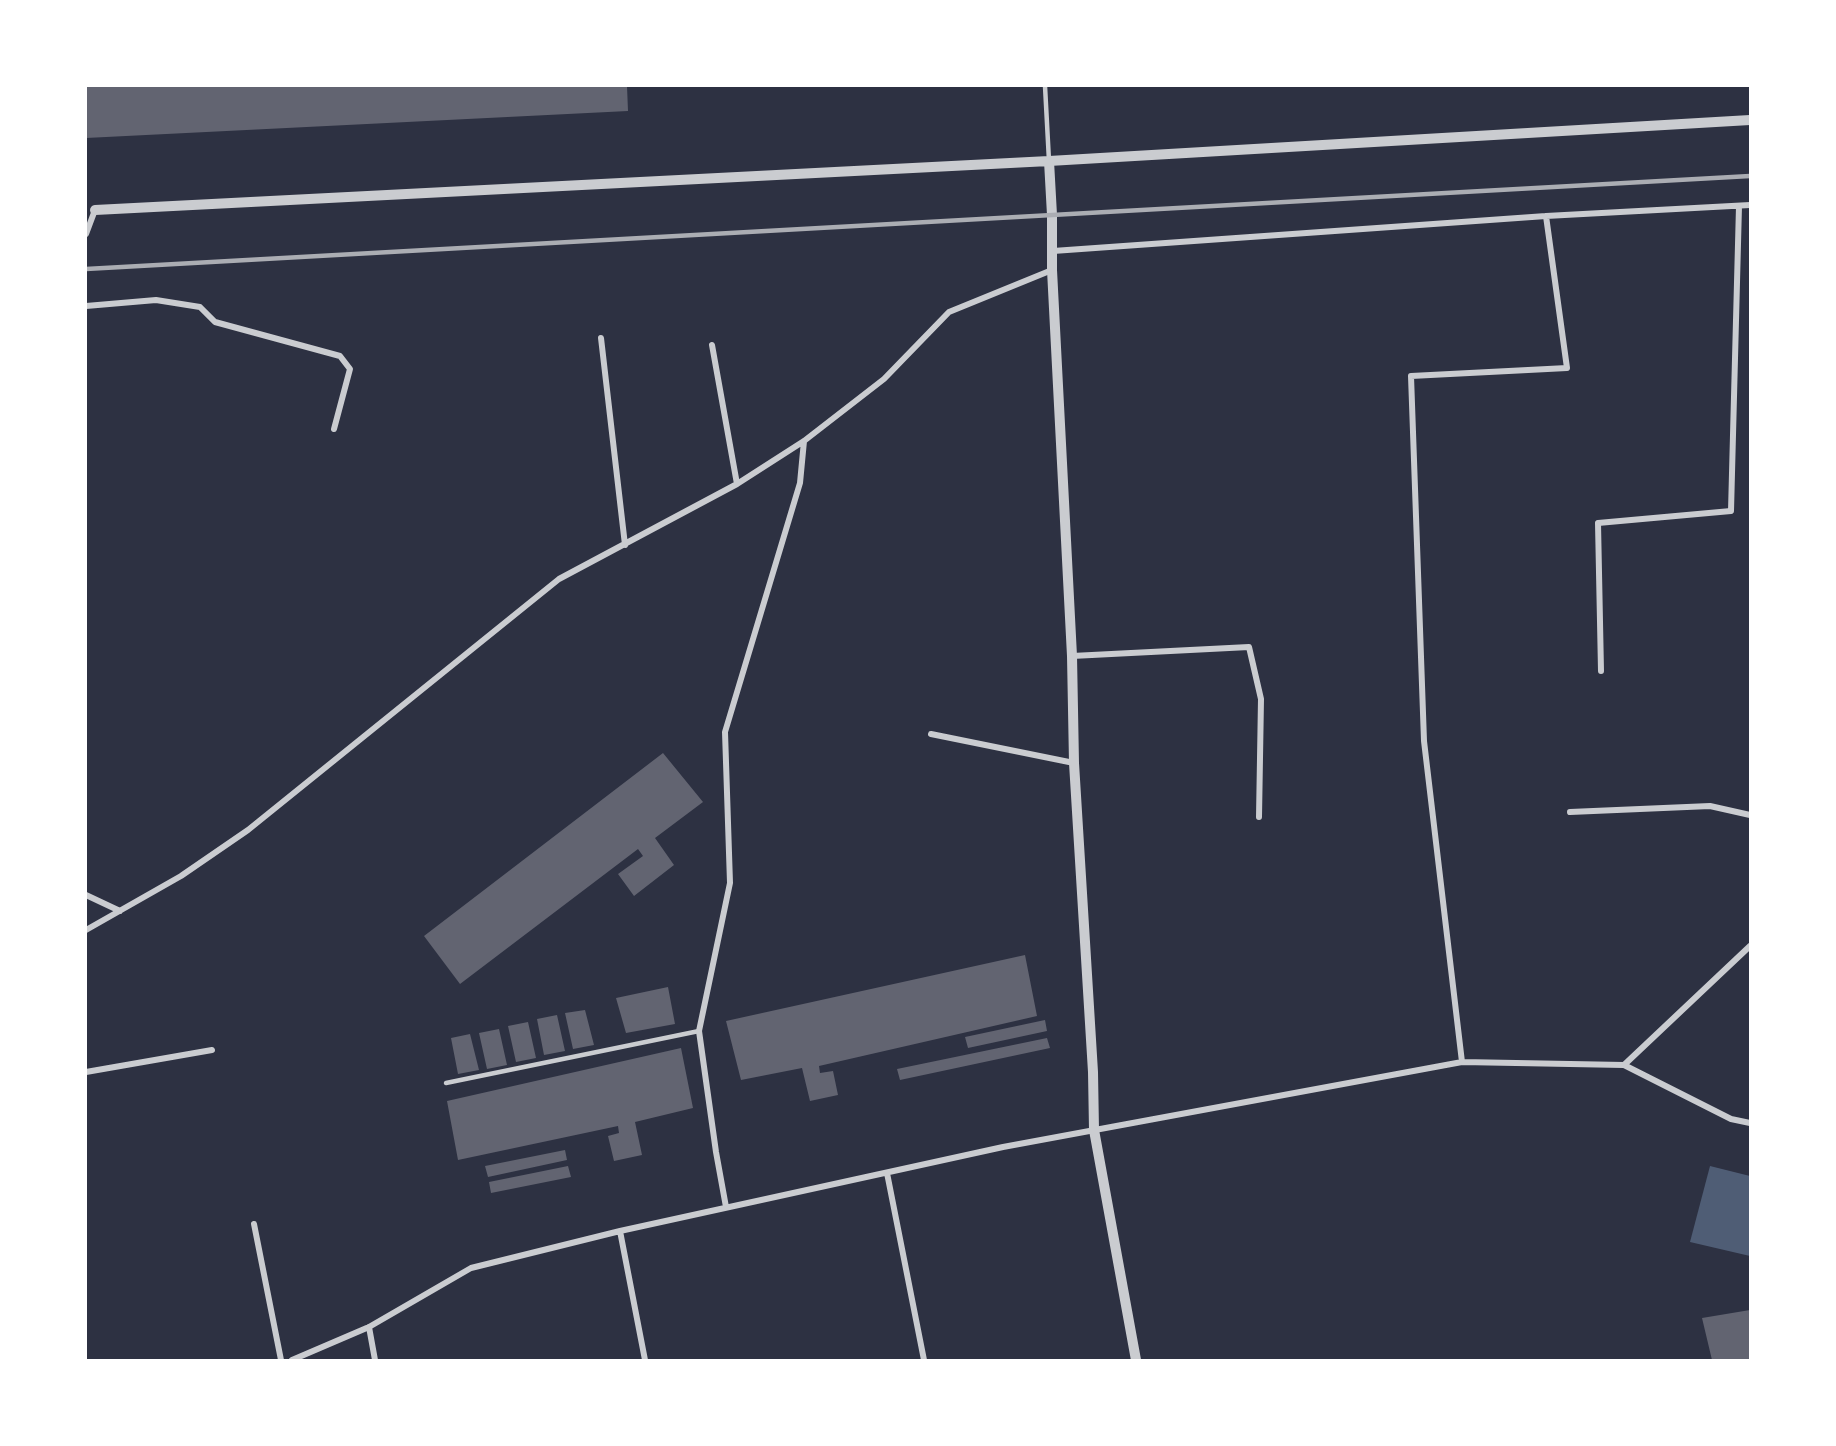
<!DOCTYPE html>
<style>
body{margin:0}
#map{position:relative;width:1836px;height:1446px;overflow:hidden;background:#2d3142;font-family:"PT Sans",sans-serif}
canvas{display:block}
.frame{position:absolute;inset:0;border:87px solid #fff;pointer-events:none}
</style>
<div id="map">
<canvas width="1836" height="1446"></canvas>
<div class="frame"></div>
</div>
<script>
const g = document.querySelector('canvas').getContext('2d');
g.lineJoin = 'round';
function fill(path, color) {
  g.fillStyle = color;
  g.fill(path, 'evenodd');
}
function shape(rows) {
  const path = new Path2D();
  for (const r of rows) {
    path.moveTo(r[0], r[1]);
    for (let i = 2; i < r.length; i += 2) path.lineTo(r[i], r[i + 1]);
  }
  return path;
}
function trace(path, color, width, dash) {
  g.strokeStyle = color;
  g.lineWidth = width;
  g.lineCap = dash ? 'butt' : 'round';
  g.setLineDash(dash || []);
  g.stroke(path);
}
fill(shape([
 [1710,1166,1750,1176,1750,1256,1690,1242]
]), '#4f5d75');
fill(shape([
 [86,86,627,86,628,111,86,138],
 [663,753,703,802,655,838,674,865,634,896,618,874,643,856,638,849,460,984,424,936],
 [1025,955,1037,1016,819,1066,820,1073,833,1071,838,1095,810,1101,802,1068,741,1080,726,1021],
 [668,987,675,1024,626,1033,616,998],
 [585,1010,594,1045,573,1049,565,1013],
 [557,1015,565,1051,544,1055,537,1019],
 [1045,1020,1047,1031,968,1048,965,1037],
 [528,1022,536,1058,516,1062,508,1026],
 [499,1029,507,1065,487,1069,479,1033],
 [470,1034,479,1070,458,1074,451,1038],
 [1047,1038,1050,1048,900,1080,897,1069],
 [681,1048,693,1108,635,1122,642,1155,614,1161,608,1136,619,1133,618,1126,458,1160,447,1101],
 [565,1150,567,1160,488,1177,485,1166],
 [568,1166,571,1177,491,1193,489,1182],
 [1750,1310,1750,1360,1712,1360,1702,1318]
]), '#626471');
trace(shape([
 [1045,86,1049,161],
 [446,1083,699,1031]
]), '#caccd0', 4.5);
trace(shape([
 [86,234,95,210],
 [1053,251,1546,216,1750,205],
 [86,306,156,300,200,307,215,322,340,356,350,369,334,429],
 [601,338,625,545],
 [712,345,737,484],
 [1072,656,1249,647,1261,699,1259,817],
 [1601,671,1598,523,1731,511,1739,206],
 [931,734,1074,763],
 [1570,812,1710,806,1750,815],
 [86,895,120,911],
 [86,930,181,876,248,830,559,579,737,484,804,441,884,379,949,312,1052,270],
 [1462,1062,1424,741,1411,376,1567,368,1546,216],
 [1624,1065,1750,946],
 [86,1072,212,1050],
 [887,1173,924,1360],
 [726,1207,716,1152,699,1031,730,883,725,732,800,483,804,441],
 [254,1224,281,1360],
 [620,1231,645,1360],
 [369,1327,375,1360],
 [292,1360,369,1327,471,1268,620,1231,1003,1147,1462,1062,1624,1065,1731,1119,1750,1123]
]), '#caccd0', 6);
trace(shape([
 [1049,161,1052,215,1052,270,1072,656,1074,763,1093,1072,1094,1130,1136,1360],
 [95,210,1049,161,1750,120]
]), '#caccd0', 10);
trace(shape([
 [86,269,1750,176]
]), '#abadb3', 4.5);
</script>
